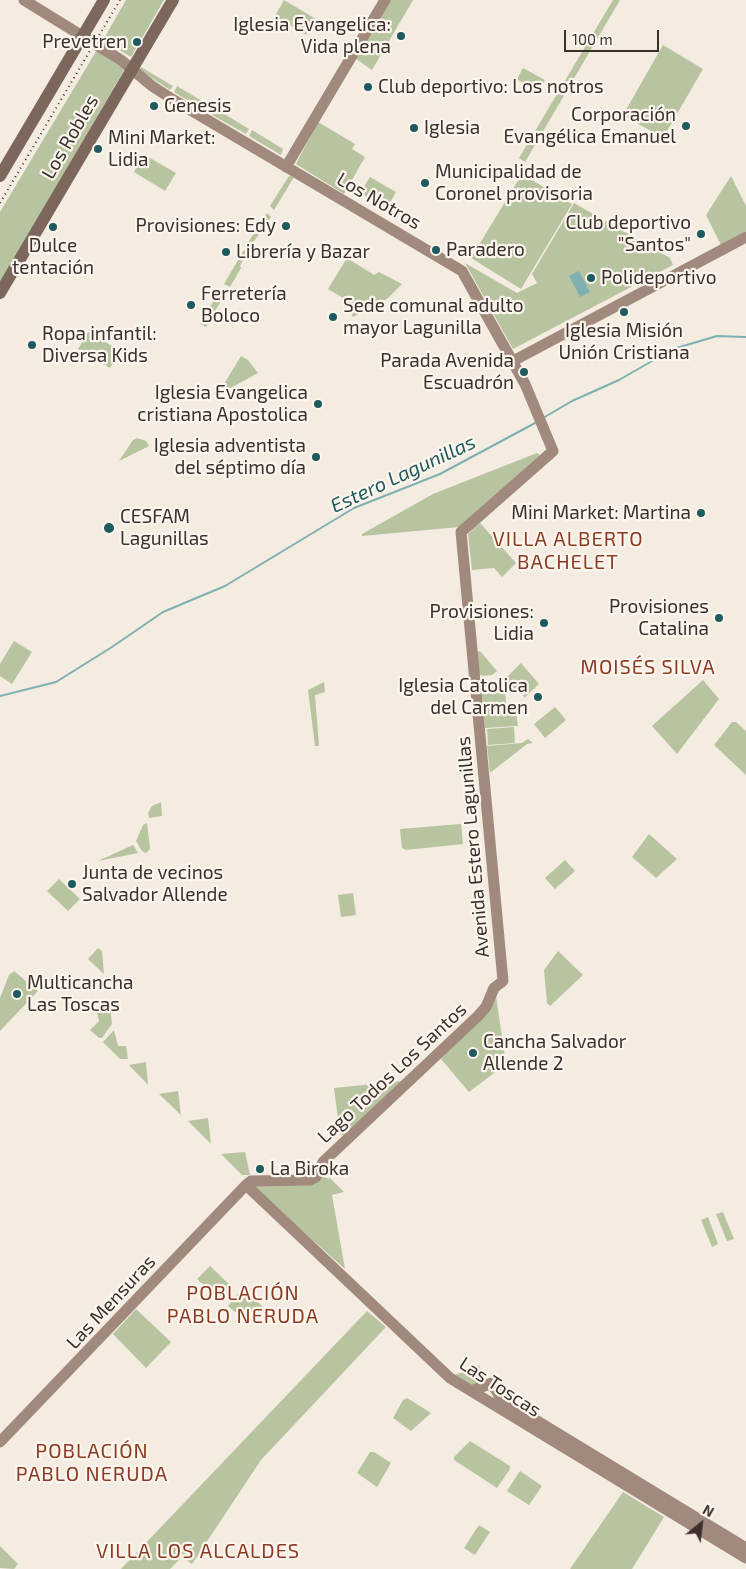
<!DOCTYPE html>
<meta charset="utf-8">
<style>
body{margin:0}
#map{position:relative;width:746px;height:1569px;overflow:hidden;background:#f4ebe1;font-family:"Exo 2",sans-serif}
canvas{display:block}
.north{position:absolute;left:676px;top:1499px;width:50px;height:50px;-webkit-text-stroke:4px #fbf5ee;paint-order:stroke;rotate:29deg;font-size:14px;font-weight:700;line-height:20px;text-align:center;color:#3b302b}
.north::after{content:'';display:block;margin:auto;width:18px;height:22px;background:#3b302b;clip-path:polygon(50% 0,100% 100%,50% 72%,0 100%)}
.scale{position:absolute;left:564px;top:30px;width:95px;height:22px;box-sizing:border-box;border:2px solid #3b302b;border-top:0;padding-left:6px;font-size:15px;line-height:18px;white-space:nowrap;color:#3b302b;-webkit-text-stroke:4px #fbf5ee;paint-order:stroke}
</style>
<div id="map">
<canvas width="746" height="1569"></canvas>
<div class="north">N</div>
<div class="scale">100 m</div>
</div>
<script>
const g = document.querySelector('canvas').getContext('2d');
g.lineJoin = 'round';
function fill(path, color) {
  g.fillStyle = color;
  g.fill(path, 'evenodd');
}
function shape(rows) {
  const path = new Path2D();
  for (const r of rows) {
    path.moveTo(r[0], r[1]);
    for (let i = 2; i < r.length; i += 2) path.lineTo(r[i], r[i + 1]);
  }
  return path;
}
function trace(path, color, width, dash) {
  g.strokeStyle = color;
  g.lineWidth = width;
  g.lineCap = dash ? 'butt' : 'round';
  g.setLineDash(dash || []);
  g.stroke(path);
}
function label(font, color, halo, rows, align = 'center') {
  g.font = font + ' "Exo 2",sans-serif';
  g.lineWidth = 4.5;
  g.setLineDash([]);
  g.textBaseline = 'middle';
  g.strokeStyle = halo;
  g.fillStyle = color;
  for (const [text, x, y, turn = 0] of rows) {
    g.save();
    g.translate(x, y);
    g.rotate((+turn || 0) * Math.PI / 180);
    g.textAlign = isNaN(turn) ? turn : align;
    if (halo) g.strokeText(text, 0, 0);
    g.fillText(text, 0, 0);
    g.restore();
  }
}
fill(shape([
 [126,0,164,0,131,57,103,40],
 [284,0,316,19,306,35,275,16],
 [389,0,413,0,372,70,355,58],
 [613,0,620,0,525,162,519,158],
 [663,45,703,69,663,138,623,115],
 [98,48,126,67,0,283,0,212],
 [141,67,173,86,170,90,140,70],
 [523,68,545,80,538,92,517,79],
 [177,86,212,107,208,113,174,92],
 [216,109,249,129,246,134,212,115],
 [318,122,355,144,352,149,365,157,344,194,296,164],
 [252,130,283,149,281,155,249,136],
 [143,154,176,173,165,191,134,172],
 [522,174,572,204,521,289,471,258],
 [289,176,294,177,274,210,270,206],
 [731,176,746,206,746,231,721,245,706,215],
 [370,177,396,192,387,208,360,193],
 [574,203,670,258,673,265,513,349,465,263,517,293,537,283,532,274],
 [267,213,271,217,250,247,249,241],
 [244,250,247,252,240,266,241,268,230,287,224,284],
 [347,258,374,275,379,272,402,284,387,299,353,317,343,298,328,289],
 [219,291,225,294,206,327,200,324],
 [88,332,121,351,110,368,78,349],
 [241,356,248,360,258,373,225,391,221,389],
 [137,438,146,441,149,446,119,461,133,440],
 [537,453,540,455,459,527,362,536,362,534,433,494],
 [480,523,516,563,502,577,494,568,472,570,468,534],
 [14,641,32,652,12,684,0,676,0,664],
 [480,651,497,671,492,675,483,676,479,674,477,652],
 [521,663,539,684,524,698,523,689,505,690,507,713,516,712,518,726,485,728,481,687,484,684,500,684],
 [703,680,719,699,677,754,652,726],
 [324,682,325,692,315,695,319,746,315,746,308,690],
 [555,707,566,720,545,738,534,724],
 [732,722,736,722,746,731,746,775,714,745],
 [514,727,515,743,488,745,487,729],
 [528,739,533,743,527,744,490,773,487,746,522,743],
 [161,802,162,816,149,818,148,813,152,806],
 [147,823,150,849,146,853,142,851,136,841,143,825],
 [461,824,463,844,406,850,402,848,400,829],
 [649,834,677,859,656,878,632,857],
 [133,845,138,853,98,861],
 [565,860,575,871,555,889,545,878],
 [59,879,80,899,68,911,47,891],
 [353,893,356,915,341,917,338,895],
 [98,948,102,951,104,974,88,959],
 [558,951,583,975,550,1006,547,1003,544,970],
 [14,971,38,991,0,1031,0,998,9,975],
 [496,996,506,1064,469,1092,441,1059],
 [106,1002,110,1006,112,1024,102,1038,99,1038,90,1030,99,1021,97,1013],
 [114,1030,118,1046,126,1046,128,1059,120,1059,103,1042],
 [146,1062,148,1085,129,1065],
 [403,1081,345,1136,340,1134,334,1088],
 [178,1091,181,1115,159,1094],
 [208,1118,211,1144,188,1121],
 [245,1152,250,1175,242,1175,221,1154],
 [320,1175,329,1179,329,1177,344,1192,332,1195,345,1269,252,1186],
 [723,1212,734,1239,727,1241,716,1214],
 [708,1217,718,1244,712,1247,701,1220],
 [210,1266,232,1287,220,1300,197,1279],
 [241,1290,246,1291,263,1307,263,1310,250,1324,228,1306],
 [136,1309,171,1342,146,1368,113,1334],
 [367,1311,386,1327,261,1460,192,1564,182,1557,170,1569,121,1569],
 [479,1365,485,1381,473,1387,455,1375],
 [407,1398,431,1413,411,1431,393,1418,403,1400],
 [470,1441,510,1466,510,1469,497,1488,454,1460,454,1457],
 [370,1452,374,1452,391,1463,377,1487,357,1473],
 [520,1471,542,1486,529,1505,507,1491],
 [623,1492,664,1517,632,1569,570,1569],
 [479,1525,490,1532,475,1555,464,1548],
 [0,1546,18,1564,14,1569,0,1568]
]), '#b8c4a0');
fill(shape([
 [579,271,590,292,580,297,569,276]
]), '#7fb0b2');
trace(shape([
 [543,418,572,401,619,380,673,349,717,336,746,337],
 [0,696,56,682,112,647,163,612,225,586,354,508,440,474,537,422]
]), '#7fb0b2', 2);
trace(shape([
 [286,167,385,0],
 [513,361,746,237],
 [246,1185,450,1378,746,1558],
 [471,1391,492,1383,501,1399,746,1548],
 [0,1442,246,1185,251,1181,310,1180,316,1177,323,1162,478,1016,486,1007,494,988,503,981,461,532,553,451,525,384,462,271,172,99,152,86,121,60,24,0]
]), '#a18a7d', 11);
trace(shape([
 [0,176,104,0],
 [0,293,173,0]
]), '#7d675c', 12);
trace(shape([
 [0,203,120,0]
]), '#3b302b', 2, [1, 4]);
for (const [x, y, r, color] of [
 [401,36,5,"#1f5a5e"],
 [137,42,5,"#1f5a5e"],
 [368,87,5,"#1f5a5e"],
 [154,106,5,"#1f5a5e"],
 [686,126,5,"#1f5a5e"],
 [414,128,5,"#1f5a5e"],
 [98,149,5,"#1f5a5e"],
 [425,183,5,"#1f5a5e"],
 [286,226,5,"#1f5a5e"],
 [53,227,5,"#1f5a5e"],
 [701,234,5,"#1f5a5e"],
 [436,250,5,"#1f5a5e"],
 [226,252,5,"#1f5a5e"],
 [591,278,5,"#1f5a5e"],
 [191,305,5,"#1f5a5e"],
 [624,312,5,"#1f5a5e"],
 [333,317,5,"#1f5a5e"],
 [32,345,5,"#1f5a5e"],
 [524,372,5,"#1f5a5e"],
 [318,404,5,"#1f5a5e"],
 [316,457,5,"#1f5a5e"],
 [701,513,5,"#1f5a5e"],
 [109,528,6,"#1f5a5e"],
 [719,618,5,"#1f5a5e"],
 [544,623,5,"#1f5a5e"],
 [538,697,5,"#1f5a5e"],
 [72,884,5,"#1f5a5e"],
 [17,994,5,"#1f5a5e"],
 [473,1053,5,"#1f5a5e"],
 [260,1169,5,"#1f5a5e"]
]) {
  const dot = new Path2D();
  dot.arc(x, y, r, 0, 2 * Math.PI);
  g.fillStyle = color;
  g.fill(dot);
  trace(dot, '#fbf5ee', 2);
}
label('19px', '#3b302b', '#fbf5ee', [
 ["Iglesia Evangelica:",391,25,"right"],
 ["Vida plena",391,47,"right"],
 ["Prevetren",127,42,"right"],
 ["Club deportivo: Los notros",378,87],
 ["Genesis",164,106],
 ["Corporación",676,115,"right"],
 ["Evangélica Emanuel",676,137,"right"],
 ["Iglesia",424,128],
 ["Mini Market:",108,138],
 ["Lidia",108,160],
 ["Municipalidad de",435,172],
 ["Coronel provisoria",435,194],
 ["Club deportivo",691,223,"right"],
 ["\"Santos\"",691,245,"right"],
 ["Provisiones: Edy",276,226,"right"],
 ["Dulce",53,246,"center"],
 ["tentación",53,268,"center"],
 ["Paradero",446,250],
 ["Librería y Bazar",236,252],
 ["Polideportivo",601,278],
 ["Ferretería",201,294],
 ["Boloco",201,316],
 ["Sede comunal adulto",343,306],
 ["mayor Lagunilla",343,328],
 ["Iglesia Misión",624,331,"center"],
 ["Unión Cristiana",624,353,"center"],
 ["Ropa infantil:",42,334],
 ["Diversa Kids",42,356],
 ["Parada Avenida",514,361,"right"],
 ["Escuadrón",514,383,"right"],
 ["Iglesia Evangelica",308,393,"right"],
 ["cristiana Apostolica",308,415,"right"],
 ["Iglesia adventista",306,446,"right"],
 ["del séptimo día",306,468,"right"],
 ["Mini Market: Martina",691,513,"right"],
 ["CESFAM",120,517],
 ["Lagunillas",120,539],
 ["Provisiones",709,607,"right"],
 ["Catalina",709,629,"right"],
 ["Provisiones:",534,612,"right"],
 ["Lidia",534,634,"right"],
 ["Iglesia Catolica",528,686,"right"],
 ["del Carmen",528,708,"right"],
 ["Junta de vecinos",82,873],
 ["Salvador Allende",82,895],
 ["Multicancha",27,983],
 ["Las Toscas",27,1005],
 ["Cancha Salvador",483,1042],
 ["Allende 2",483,1064],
 ["La Biroka",270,1169]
], 'left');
label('19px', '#3b302b', '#fbf5ee', [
 ["Los Robles",70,137,-60],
 ["Los Notros",379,201,30],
 ["Avenida Estero Lagunillas",473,847,-95],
 ["Lago Todos Los Santos",392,1073,-43],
 ["Las Mensuras",111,1302,-47],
 ["Las Toscas",500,1387,33]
]);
label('italic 20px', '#1f5a5e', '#fbf5ee', [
 ["Estero Lagunillas",403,474,-25]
]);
g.letterSpacing = '1px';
label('20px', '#8c3b22', '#fbf5ee', [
 ["VILLA ALBERTO",568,539],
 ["BACHELET",568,562],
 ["MOISÉS SILVA",648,667],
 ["POBLACIÓN",243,1293],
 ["PABLO NERUDA",243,1316],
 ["POBLACIÓN",92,1451],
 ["PABLO NERUDA",92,1474],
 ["VILLA LOS ALCALDES",198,1551]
]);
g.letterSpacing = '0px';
</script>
